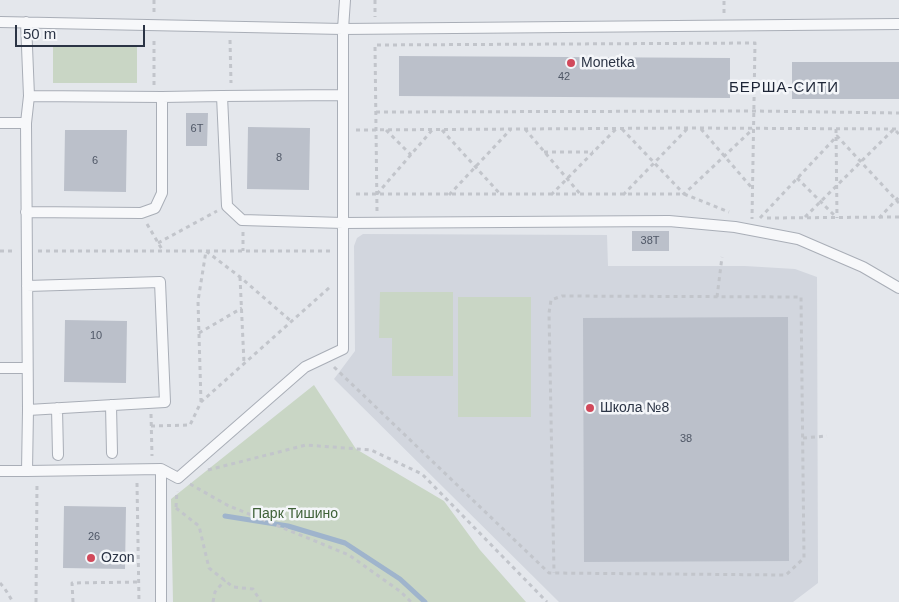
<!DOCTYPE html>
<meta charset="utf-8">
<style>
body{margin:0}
#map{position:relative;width:899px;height:602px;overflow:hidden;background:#e4e7ec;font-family:Arial,sans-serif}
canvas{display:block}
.scale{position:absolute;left:15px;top:25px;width:130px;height:22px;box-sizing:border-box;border:2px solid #2b3445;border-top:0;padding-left:6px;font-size:15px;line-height:18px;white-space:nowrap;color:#2b3445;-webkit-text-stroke:4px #f4f6f9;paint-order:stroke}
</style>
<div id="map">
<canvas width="899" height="602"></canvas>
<div class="scale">50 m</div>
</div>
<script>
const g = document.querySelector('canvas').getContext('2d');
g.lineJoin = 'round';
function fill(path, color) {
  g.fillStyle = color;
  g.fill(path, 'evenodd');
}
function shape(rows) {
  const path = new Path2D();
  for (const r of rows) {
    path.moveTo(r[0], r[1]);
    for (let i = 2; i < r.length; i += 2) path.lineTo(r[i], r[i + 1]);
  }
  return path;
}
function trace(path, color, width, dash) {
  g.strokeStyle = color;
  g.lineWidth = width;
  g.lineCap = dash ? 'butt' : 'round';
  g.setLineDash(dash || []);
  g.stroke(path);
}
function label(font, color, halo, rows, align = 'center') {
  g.font = font + ' Arial,sans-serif';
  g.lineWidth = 5;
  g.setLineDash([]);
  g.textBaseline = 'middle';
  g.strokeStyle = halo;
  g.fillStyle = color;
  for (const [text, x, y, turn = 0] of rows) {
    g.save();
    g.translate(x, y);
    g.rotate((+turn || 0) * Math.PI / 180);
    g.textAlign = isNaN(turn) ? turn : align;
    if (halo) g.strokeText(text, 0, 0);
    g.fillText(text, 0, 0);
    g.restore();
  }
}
fill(shape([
 [363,234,607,235,608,266,745,266,795,269,817,277,818,583,793,602,559,602,334,379,355,351,354,246,357,238]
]), '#d2d6de');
fill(shape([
 [53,46,137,46,137,83,53,83],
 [380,292,453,292,453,376,392,376,392,338,379,338],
 [458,297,531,297,531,417,458,417],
 [314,385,356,449,444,501,480,550,526,602,173,602,171,499]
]), '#c9d6c5');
trace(shape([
 [225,516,288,526,345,543,400,579,425,602]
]), '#9fb4cc', 5);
fill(shape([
 [399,56,730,58,730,98,399,96],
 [792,62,899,62,899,99,792,99],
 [186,113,208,113,207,146,186,146],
 [248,127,310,128,309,190,247,189],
 [65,130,127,130,126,192,64,191],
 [632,231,669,231,669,251,632,251],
 [788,317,789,561,584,562,583,318],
 [65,320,127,321,126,383,64,382],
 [64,506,126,507,125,569,63,568]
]), '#bbc0ca');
const lane = shape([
 [0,22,343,29,345,0],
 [343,95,222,96,227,206,242,220,343,223,669,221,735,227,798,239,863,267,899,288],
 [162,97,222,96],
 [0,123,26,123],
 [26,212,141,213,155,208,162,193,162,97,29,96],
 [27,286,160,282,165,402,28,410],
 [0,368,27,368],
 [111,405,112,453],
 [57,408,58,455],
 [0,471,27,471,28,410,26,123,29,96,26,22],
 [27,471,161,469,178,478,305,367,343,349,343,29,899,24],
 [161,602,161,469]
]);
trace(lane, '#a9aeb7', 12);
trace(shape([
 [154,0,154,12],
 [375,0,375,17],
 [724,13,724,0],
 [230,40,231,83],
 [154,85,154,38],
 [376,112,754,111,899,113],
 [525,129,581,195],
 [622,129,684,194,753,129],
 [701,129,752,188],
 [836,129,837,218],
 [356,130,688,128,899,129],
 [386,130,411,155],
 [442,130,501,195],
 [544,152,593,152],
 [797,178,836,217],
 [356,194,684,194,729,212],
 [377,194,433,129],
 [449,195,511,129],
 [551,195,616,129],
 [623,195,688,128],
 [377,211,375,45,755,43,752,219],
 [805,217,894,129,899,134],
 [760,218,837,136,899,203],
 [767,218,899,217],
 [879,218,899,197],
 [147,224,163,251],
 [243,232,243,251],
 [158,243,217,211],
 [0,251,14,251],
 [38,251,332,251],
 [240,277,244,363],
 [717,297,722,257],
 [199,333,242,308],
 [334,367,549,573,786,575,804,558,801,297,562,296,551,300,549,313,554,573],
 [201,402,198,301,206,251,240,277,292,322],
 [151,414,152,456],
 [151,426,190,425,201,402,330,287],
 [803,438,827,436],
 [208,470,306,445,371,450,422,474,547,602],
 [137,483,139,602],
 [190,484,227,505,349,555,401,592,411,602],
 [176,507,177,491],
 [176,508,199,526,209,568,233,587,253,589,261,602],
 [0,583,5,589,13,602],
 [36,602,37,483],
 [73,602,72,583,138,582],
 [213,602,215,592,225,580]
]), '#c2c5cb', 3, [4, 4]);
trace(lane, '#f7f8fa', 10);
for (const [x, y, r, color] of [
 [571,63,5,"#d1495b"],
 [590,408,5,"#d1495b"],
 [91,558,5,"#d1495b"]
]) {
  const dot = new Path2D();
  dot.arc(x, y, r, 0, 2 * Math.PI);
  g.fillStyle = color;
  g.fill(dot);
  trace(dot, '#f4f6f9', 2);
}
label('11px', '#4f5766', null, [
 ["42",564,77],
 ["6Т",197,129],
 ["8",279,158],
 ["6",95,161],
 ["38Т",650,241],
 ["10",96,336],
 ["38",686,439],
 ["26",94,537]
]);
label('14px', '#2b3445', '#f4f6f9', [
 ["Monetka",581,63],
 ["Школа №8",600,408],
 ["Ozon",101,558]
], 'left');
label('14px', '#3f6138', '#f4f6f9', [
 ["Парк Тишино",295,514]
]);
g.letterSpacing = '1px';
label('15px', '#1d2536', '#f4f6f9', [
 ["БЕРША-СИТИ",784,88]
]);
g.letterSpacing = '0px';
</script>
